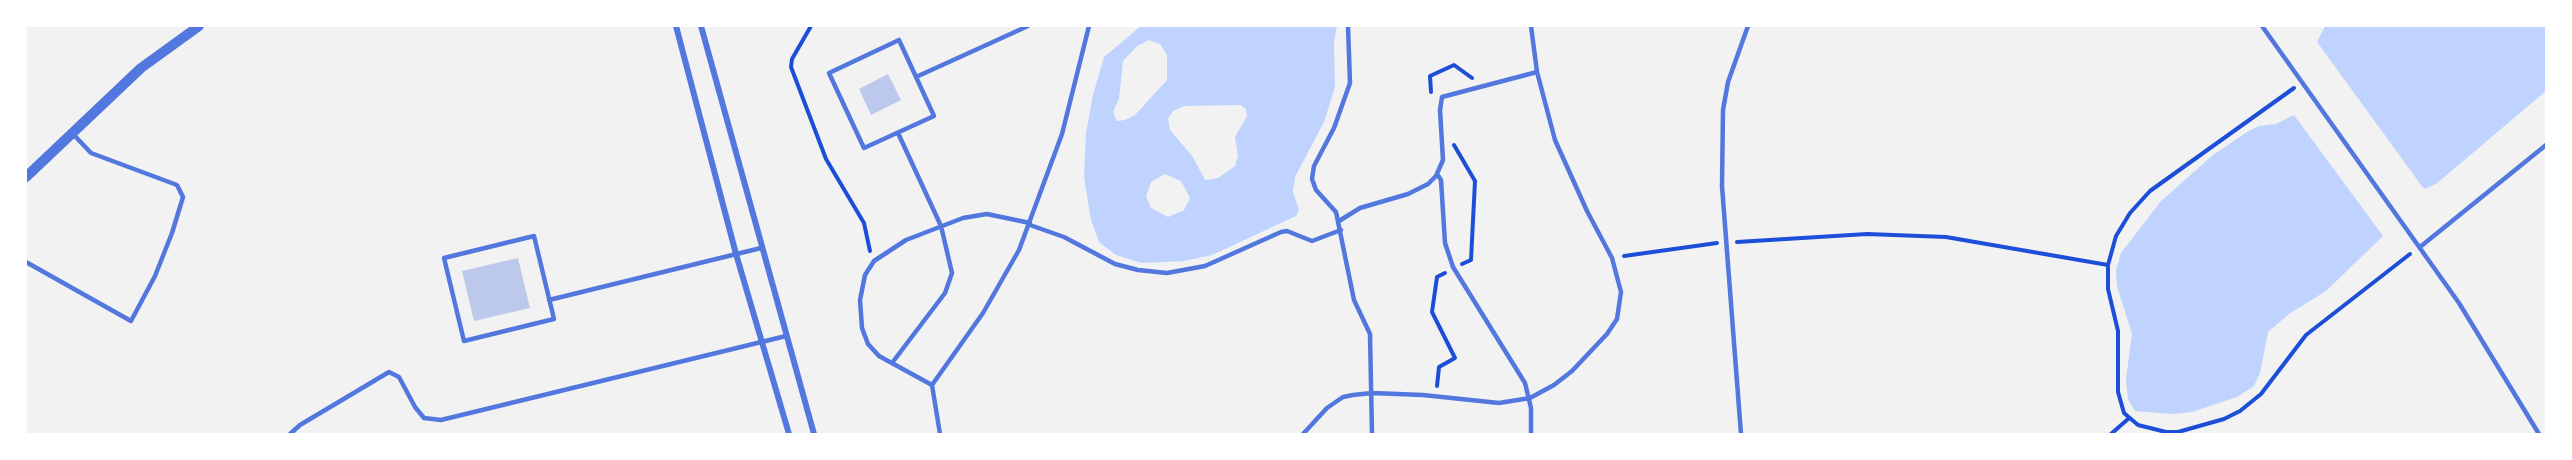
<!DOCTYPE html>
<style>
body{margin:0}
#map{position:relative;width:2572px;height:460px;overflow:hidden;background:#f2f2f2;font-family:"Alegreya Sans",sans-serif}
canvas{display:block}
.frame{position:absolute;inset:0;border:27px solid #fff;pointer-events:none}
</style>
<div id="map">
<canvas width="2572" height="460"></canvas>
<div class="frame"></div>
</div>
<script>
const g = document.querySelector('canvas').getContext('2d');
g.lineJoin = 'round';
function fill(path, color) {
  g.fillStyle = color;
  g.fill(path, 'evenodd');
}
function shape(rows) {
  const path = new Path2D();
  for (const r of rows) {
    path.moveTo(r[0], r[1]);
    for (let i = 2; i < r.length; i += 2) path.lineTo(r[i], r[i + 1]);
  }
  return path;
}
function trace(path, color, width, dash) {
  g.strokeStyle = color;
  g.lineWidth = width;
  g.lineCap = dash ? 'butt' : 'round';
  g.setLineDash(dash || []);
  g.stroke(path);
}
fill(shape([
 [1141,26,1337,26,1334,41,1335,87,1324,122,1295,177,1293,192,1299,210,1296,216,1212,255,1184,261,1142,263,1116,255,1099,242,1091,220,1084,177,1086,133,1093,95,1104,57],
 [1149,40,1160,44,1167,55,1167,80,1135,115,1125,120,1117,121,1113,112,1119,99,1123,61,1137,46],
 [1241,105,1246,109,1247,116,1235,137,1238,156,1235,166,1218,178,1205,180,1193,157,1170,130,1168,118,1173,111,1184,106],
 [1165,174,1181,181,1190,198,1184,210,1168,217,1151,208,1146,197,1151,182],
 [2325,26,2546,26,2546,91,2436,184,2424,189,2317,42],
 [2294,115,2383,236,2326,291,2289,314,2268,332,2260,373,2254,386,2237,397,2192,412,2172,414,2135,411,2128,399,2126,379,2132,334,2117,286,2116,270,2121,253,2161,201,2213,155,2247,132,2259,126,2276,124]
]), '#bfd3fe');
fill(shape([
 [888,74,901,100,871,115,859,89],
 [518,258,530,308,474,321,462,271]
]), '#bdc9ec');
trace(shape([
 [811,26,792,59,791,67,826,159,864,223,870,251],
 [2294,88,2150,191,2130,213,2116,236,2108,265,2108,289,2118,331,2118,392,2124,413,2138,425,2166,432,2178,432,2224,419,2240,411,2261,394,2306,335,2410,254],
 [1431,92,1430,76,1454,65,1472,78],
 [1454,145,1475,181,1471,260,1462,264],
 [1737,242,1867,234,1946,237,2108,265],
 [1624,256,1717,243],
 [1437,386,1439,367,1455,358,1432,312,1437,277,1445,273],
 [2111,434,2128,419]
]), '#1d4ed8', 4);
trace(shape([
 [1348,26,1350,83,1334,128,1314,166,1312,179,1316,190,1336,212,1354,300,1370,334,1372,434],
 [2262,26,2459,303,2539,434],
 [899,40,934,116,864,148,829,73,899,40],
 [916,77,1028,26],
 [1437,174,1441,180,1445,243,1453,267,1525,383,1531,408,1531,434],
 [1339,221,1360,208,1408,194,1428,184,1436,176,1443,160,1440,110,1442,97,1537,72],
 [1030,225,1064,237,1115,264,1138,270,1167,273,1205,266,1281,232,1287,231,1312,241,1341,230],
 [534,236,554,319,464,341,444,258,534,236],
 [2420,247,2546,145],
 [26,262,131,321,155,276,172,233,183,197,177,185,91,153,72,133],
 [549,300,761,248],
 [892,363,945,293,952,273,941,226,898,133],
 [932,385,879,356,868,344,862,328,860,300,865,275,874,261,906,240,963,218,987,214,1030,223],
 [290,434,300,425,389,372,399,377,415,407,424,418,441,420,786,336],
 [940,434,932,385,983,313,1019,250,1062,134,1089,26],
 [1303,434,1327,408,1343,397,1353,395,1372,393,1423,395,1499,403,1530,398,1554,385,1572,371,1607,334,1617,319,1621,292,1612,258,1587,211,1555,140,1537,72,1531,26],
 [1741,434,1722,186,1723,110,1728,82,1748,26]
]), '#5277de', 4.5);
trace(shape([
 [676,26,736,254,789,434],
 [701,26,814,434]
]), '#5277de', 6);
trace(shape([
 [26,177,141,68,199,26]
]), '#5277de', 10);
</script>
